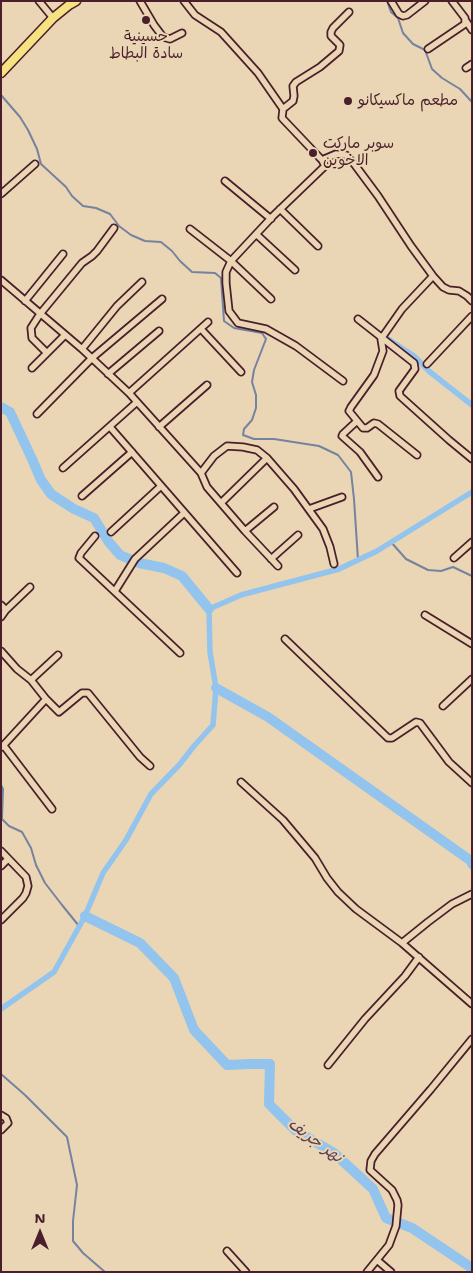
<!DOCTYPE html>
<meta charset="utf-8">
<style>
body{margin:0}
#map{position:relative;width:473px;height:1273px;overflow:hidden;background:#ead6b4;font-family:"Shantell Sans",sans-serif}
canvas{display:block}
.frame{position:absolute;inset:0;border:2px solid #4a1f2b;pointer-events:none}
.north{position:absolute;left:15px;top:1208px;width:50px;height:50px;-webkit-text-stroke:4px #ead6b4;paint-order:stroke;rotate:0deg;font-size:14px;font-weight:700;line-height:20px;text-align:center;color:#4a1f2b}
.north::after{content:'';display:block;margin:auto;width:18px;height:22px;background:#4a1f2b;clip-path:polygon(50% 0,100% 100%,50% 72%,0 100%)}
</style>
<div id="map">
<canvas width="473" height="1273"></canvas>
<div class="frame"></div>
<div class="north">N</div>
</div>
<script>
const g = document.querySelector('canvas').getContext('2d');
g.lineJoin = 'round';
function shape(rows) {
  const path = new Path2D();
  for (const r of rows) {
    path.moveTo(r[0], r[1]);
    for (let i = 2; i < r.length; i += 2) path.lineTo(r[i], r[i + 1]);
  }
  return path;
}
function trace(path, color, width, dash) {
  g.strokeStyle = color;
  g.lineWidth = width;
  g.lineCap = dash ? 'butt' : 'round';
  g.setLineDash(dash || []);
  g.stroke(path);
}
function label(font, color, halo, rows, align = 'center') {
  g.font = font + ' "Shantell Sans","Playpen Sans Arabic",sans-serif';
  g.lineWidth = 4;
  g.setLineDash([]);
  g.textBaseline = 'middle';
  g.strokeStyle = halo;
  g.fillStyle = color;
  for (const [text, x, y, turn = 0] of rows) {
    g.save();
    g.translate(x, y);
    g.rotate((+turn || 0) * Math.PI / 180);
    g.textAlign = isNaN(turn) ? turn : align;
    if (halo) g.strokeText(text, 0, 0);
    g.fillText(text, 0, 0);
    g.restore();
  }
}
trace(shape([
 [387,1,391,12,398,18,403,33,413,44,425,50,432,69,442,78,460,89,472,102],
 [1,95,20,117,28,130,37,149,41,164,66,187,72,196,83,206,96,208,110,214,119,226,131,235,145,241,161,242,172,251,180,261,192,272,215,273,221,278,224,321,234,328,262,333,266,339,254,370,252,382,256,395,256,408,252,420,244,429,243,435,254,439,274,439,319,446,338,455,351,472,354,499,358,560],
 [391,542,406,559,428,570,441,571,453,567,472,576],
 [1,785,3,789,2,819,9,826,22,832,31,848,36,865,45,883,62,905,79,926],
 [1,1074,25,1095,67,1137,77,1185,73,1221,73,1241,83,1253,105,1272]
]), '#7582a0', 2);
trace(shape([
 [388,339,414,356,430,372,472,405],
 [1,1009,54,972,85,916,103,873,126,840,151,794,180,764,194,746,213,725,216,688,210,652,209,609,241,595,339,569,377,551,472,492]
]), '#92c4ee', 5.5);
trace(shape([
 [1,407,10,412,32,459,41,480,51,494,74,509,94,518,108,541,120,555,139,563,164,568,182,576,209,609],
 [216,688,268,717,471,861,472,864],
 [85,916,140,943,174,978,194,1030,227,1065,249,1064,270,1064,269,1104,295,1130,334,1153,373,1189,386,1218,412,1228,472,1268]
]), '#92c4ee', 10);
const minor = shape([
 [39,1,53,18],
 [140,1,154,25,163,37,170,39,182,33],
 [184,1,195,15,221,32,258,73,283,109,282,118,319,157,322,160,336,154,346,155,355,165,378,196,411,246,433,276,443,287,449,290,459,291,467,296,472,301],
 [391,1,399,14,403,16,407,15,425,1],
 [466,21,472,30],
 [428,49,465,24,465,18,452,1],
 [466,68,472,64],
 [283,109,293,101,294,96,293,86,296,82,320,67,339,51,340,45,331,36,331,32,333,28,349,12],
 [322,160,325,166,273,216,231,261,226,272,226,283,229,311,238,323,266,329,296,346,343,381],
 [225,181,271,219],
 [1,194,35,164],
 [280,209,318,246],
 [190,229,231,261,271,299],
 [256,234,295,270],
 [1,280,82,349,129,393,201,473,207,487,245,531,278,566],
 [25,301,63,254],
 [358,319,414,363,415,369,399,391,400,396,449,440,472,459],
 [201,329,241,372],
 [82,349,117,306,142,282],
 [47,353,32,338,31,328,40,314,82,263,92,256,97,251,114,228],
 [427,364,472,316],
 [32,368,65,335],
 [108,374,159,331],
 [129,393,208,322],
 [37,414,92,358,162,299],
 [357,421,343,434,342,436,360,452,378,477],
 [110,427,237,573],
 [159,427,207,385],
 [417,455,378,424,374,423,367,428,363,428,349,411,351,407,374,375,383,351,381,339,402,309,433,276],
 [63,468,137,402],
 [201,473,214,456,227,446,243,447,257,450,267,458,294,489,323,529,330,547,334,564],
 [82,496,132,452],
 [221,503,267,458],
 [309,509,342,497],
 [245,531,274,507],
 [111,532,161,486],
 [95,536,81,553,79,558,180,653],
 [454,558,472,542],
 [271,559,298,535],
 [115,591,135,559,184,513],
 [1,605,6,610,30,587],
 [425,615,472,644],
 [1,617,6,610],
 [285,639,388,738,392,738,416,722,420,723,449,762,472,783],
 [1,651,17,669,31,680,46,699,59,712,82,693,88,693,140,757,150,766],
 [31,680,58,655],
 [443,706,472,679],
 [4,746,52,809],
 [2,747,46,699],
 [241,782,283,820,315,858,327,878,338,892,356,909,402,943],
 [1,851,26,877,28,886,26,893,23,898,1,920],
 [1,866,8,859],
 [472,894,452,904,428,922,402,943,472,1004],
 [328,1065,365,1019,405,976,419,957],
 [1,1115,6,1118,8,1123,1,1130],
 [227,1251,246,1272],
 [377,1260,391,1272],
 [367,1272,389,1245,396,1226,398,1205,397,1200,392,1190,370,1170,371,1161,375,1154,431,1089,472,1039]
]);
const major = shape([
 [1,73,53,18,69,5,76,1]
]);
trace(minor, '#4a1f2b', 9);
trace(major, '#4a1f2b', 11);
trace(minor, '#ead6b4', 5.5);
trace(major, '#f7e281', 8);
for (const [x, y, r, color] of [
 [146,20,5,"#4a1f2b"],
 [348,101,5,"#4a1f2b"],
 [313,153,5,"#4a1f2b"]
]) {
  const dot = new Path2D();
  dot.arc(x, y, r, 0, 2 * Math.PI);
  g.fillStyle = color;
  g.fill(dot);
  trace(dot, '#ead6b4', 2);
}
label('15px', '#4a1f2b', '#ead6b4', [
 ["حسينية",146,37,"center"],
 ["سادة البطاط",146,54,"center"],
 ["مطعم ماكسيكانو",358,101],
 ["سوبر ماركت",323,144],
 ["الاخوين",323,161]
], 'left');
label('italic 16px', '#584052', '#ead6b4', [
 ["نهر جريف",315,1141,36]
]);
</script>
